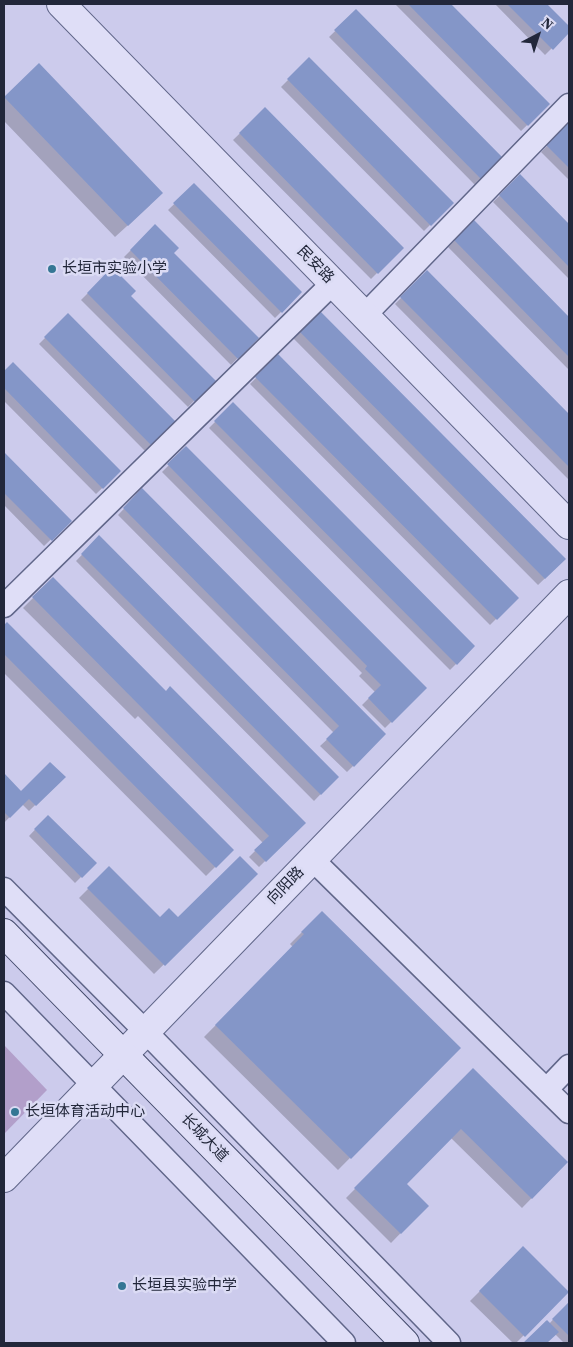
<!DOCTYPE html>
<meta charset="utf-8">
<style>
body{margin:0}
#map{position:relative;width:573px;height:1347px;overflow:hidden;background:#cccbec;font-family:"Source Serif 4",serif}
canvas{display:block}
.frame{position:absolute;inset:0;border:5px solid #22273a;pointer-events:none}
.north{position:absolute;left:513px;top:10px;width:50px;height:50px;-webkit-text-stroke:4px #dbdbf4;paint-order:stroke;rotate:40deg;font-size:14px;font-weight:700;line-height:20px;text-align:center;color:#22273a}
.north::after{content:'';display:block;margin:auto;width:18px;height:22px;background:#22273a;clip-path:polygon(50% 0,100% 100%,50% 72%,0 100%)}
</style>
<div id="map">
<canvas width="573" height="1347"></canvas>
<div class="frame"></div>
<div class="north">N</div>
</div>
<script>
const g = document.querySelector('canvas').getContext('2d');
g.lineJoin = 'round';
function fill(path, color) {
  g.fillStyle = color;
  g.fill(path, 'evenodd');
}
function shape(rows) {
  const path = new Path2D();
  for (const r of rows) {
    path.moveTo(r[0], r[1]);
    for (let i = 2; i < r.length; i += 2) path.lineTo(r[i], r[i + 1]);
  }
  return path;
}
function trace(path, color, width, dash) {
  g.strokeStyle = color;
  g.lineWidth = width;
  g.lineCap = dash ? 'butt' : 'round';
  g.setLineDash(dash || []);
  g.stroke(path);
}
function label(font, color, halo, rows, align = 'center') {
  g.font = font + ' "Source Serif 4","Noto Sans SC",serif';
  g.lineWidth = 5;
  g.setLineDash([]);
  g.textBaseline = 'middle';
  g.strokeStyle = halo;
  g.fillStyle = color;
  for (const [text, x, y, turn = 0] of rows) {
    g.save();
    g.translate(x, y);
    g.rotate((+turn || 0) * Math.PI / 180);
    g.textAlign = isNaN(turn) ? turn : align;
    if (halo) g.strokeText(text, 0, 0);
    g.fillText(text, 0, 0);
    g.restore();
  }
}
fill(shape([
 [4,1045,47,1090,4,1134]
]), '#b29fca');
fill(shape([
 [395,4,449,4,549,104,521,131],
 [495,4,545,4,569,28,569,31,545,55],
 [356,11,502,159,475,185,329,37],
 [309,59,452,203,424,231,281,87],
 [39,65,150,205,115,237,4,121,4,99],
 [265,109,402,248,371,279,233,140],
 [568,125,569,126,569,180,541,152],
 [520,176,569,226,569,279,493,202],
 [194,185,301,292,275,318,168,210],
 [474,222,569,319,569,370,448,247],
 [155,226,172,253,257,338,231,365,124,257],
 [112,269,130,296,214,381,188,407,81,300],
 [427,272,569,416,569,480,395,304],
 [319,312,565,559,538,585,293,338],
 [68,315,174,422,145,451,39,344],
 [278,356,517,598,490,625,250,384],
 [13,363,120,471,96,494,4,401,4,372],
 [233,404,474,646,450,670,209,428],
 [186,448,425,688,385,728,362,705,375,692,359,676,362,673,162,472],
 [4,454,70,521,44,546,4,505],
 [142,490,385,734,347,772,320,746,334,733,118,515],
 [99,537,337,777,314,801,76,561],
 [53,578,164,690,304,823,259,867,249,857,263,843,138,716,135,719,23,608],
 [7,623,232,850,206,876,4,673,4,626],
 [4,775,21,793,64,777,29,811,22,804,4,823],
 [48,816,95,863,75,883,29,836],
 [109,868,160,919,178,919,256,874,154,974,79,898],
 [322,912,459,1048,338,1170,204,1037,293,947,290,944],
 [473,1070,567,1162,522,1208,451,1138,405,1184,427,1206,391,1243,346,1198],
 [523,1248,567,1292,516,1343,513,1343,470,1301],
 [569,1302,569,1343,564,1343,555,1334,546,1343,525,1343,546,1321,549,1324]
]), '#0003');
fill(shape([
 [408,4,451,4,550,104,528,126],
 [507,4,547,4,569,26,569,33,553,50],
 [356,9,504,159,482,180,334,30],
 [309,57,454,203,431,226,287,79],
 [39,63,163,193,128,226,4,97],
 [265,107,404,248,378,274,239,133],
 [568,123,569,124,569,168,546,145],
 [520,174,569,224,569,267,499,195],
 [194,183,302,292,282,313,173,203],
 [474,220,569,317,569,357,454,240],
 [155,224,179,248,174,253,259,338,238,359,130,250],
 [112,267,136,291,131,296,216,381,195,402,87,293],
 [427,270,569,414,569,467,400,297],
 [319,310,566,559,545,579,299,331],
 [68,313,176,422,152,446,44,337],
 [278,354,519,598,497,620,255,377],
 [13,362,121,471,103,489,4,388,4,371],
 [233,402,475,646,457,665,214,421],
 [186,446,427,688,392,723,368,698,381,685,365,669,367,666,167,464],
 [4,452,72,521,52,541,4,493],
 [142,488,386,734,354,767,326,739,339,726,123,508],
 [99,535,339,777,321,795,81,554],
 [53,577,166,691,170,686,306,823,266,862,254,850,269,836,32,597],
 [7,622,234,850,216,868,4,654,4,625],
 [50,762,66,777,36,806,29,799,10,818,4,812,4,773,21,791],
 [48,815,97,863,82,878,34,829],
 [240,856,258,874,165,966,87,888,109,866,160,917,169,908,178,917],
 [322,911,461,1048,351,1159,215,1025,304,934,301,932],
 [473,1068,568,1162,532,1199,461,1129,407,1184,429,1206,401,1234,354,1188],
 [523,1246,569,1292,525,1337,479,1291],
 [569,1302,569,1336,552,1319],
 [547,1320,559,1332,547,1343,523,1343]
]), '#8496c8');
const minor = shape([
 [364,316,569,105],
 [4,606,333,283],
 [312,859,569,1112],
 [4,889,145,1031,449,1343],
 [4,993,344,1343],
 [547,1089,569,1066]
]);
const tertiary = shape([
 [61,4,569,525],
 [4,1178,569,594]
]);
const secondary = shape([
 [4,933,405,1343]
]);
trace(minor, '#606689', 25);
trace(tertiary, '#606689', 30);
trace(secondary, '#434a6b', 30);
trace(minor, '#dfdef7', 22);
trace(tertiary, '#dfdef7', 28);
trace(secondary, '#dfdef7', 28);
for (const [x, y, r, color] of [
 [52,269,5,"#347694"],
 [15,1112,5,"#347694"],
 [122,1286,5,"#347694"]
]) {
  const dot = new Path2D();
  dot.arc(x, y, r, 0, 2 * Math.PI);
  g.fillStyle = color;
  g.fill(dot);
  trace(dot, '#dbdbf4', 2);
}
label('15px', '#22273a', '#dbdbf4', [
 ["民安路",315,265,46],
 ["向阳路",286,886,-46],
 ["长城大道",204,1138,46]
]);
label('15px', '#22273a', '#dbdbf4', [
 ["长垣市实验小学",62,269],
 ["长垣体育活动中心",25,1112],
 ["长垣县实验中学",132,1286]
], 'left');
</script>
